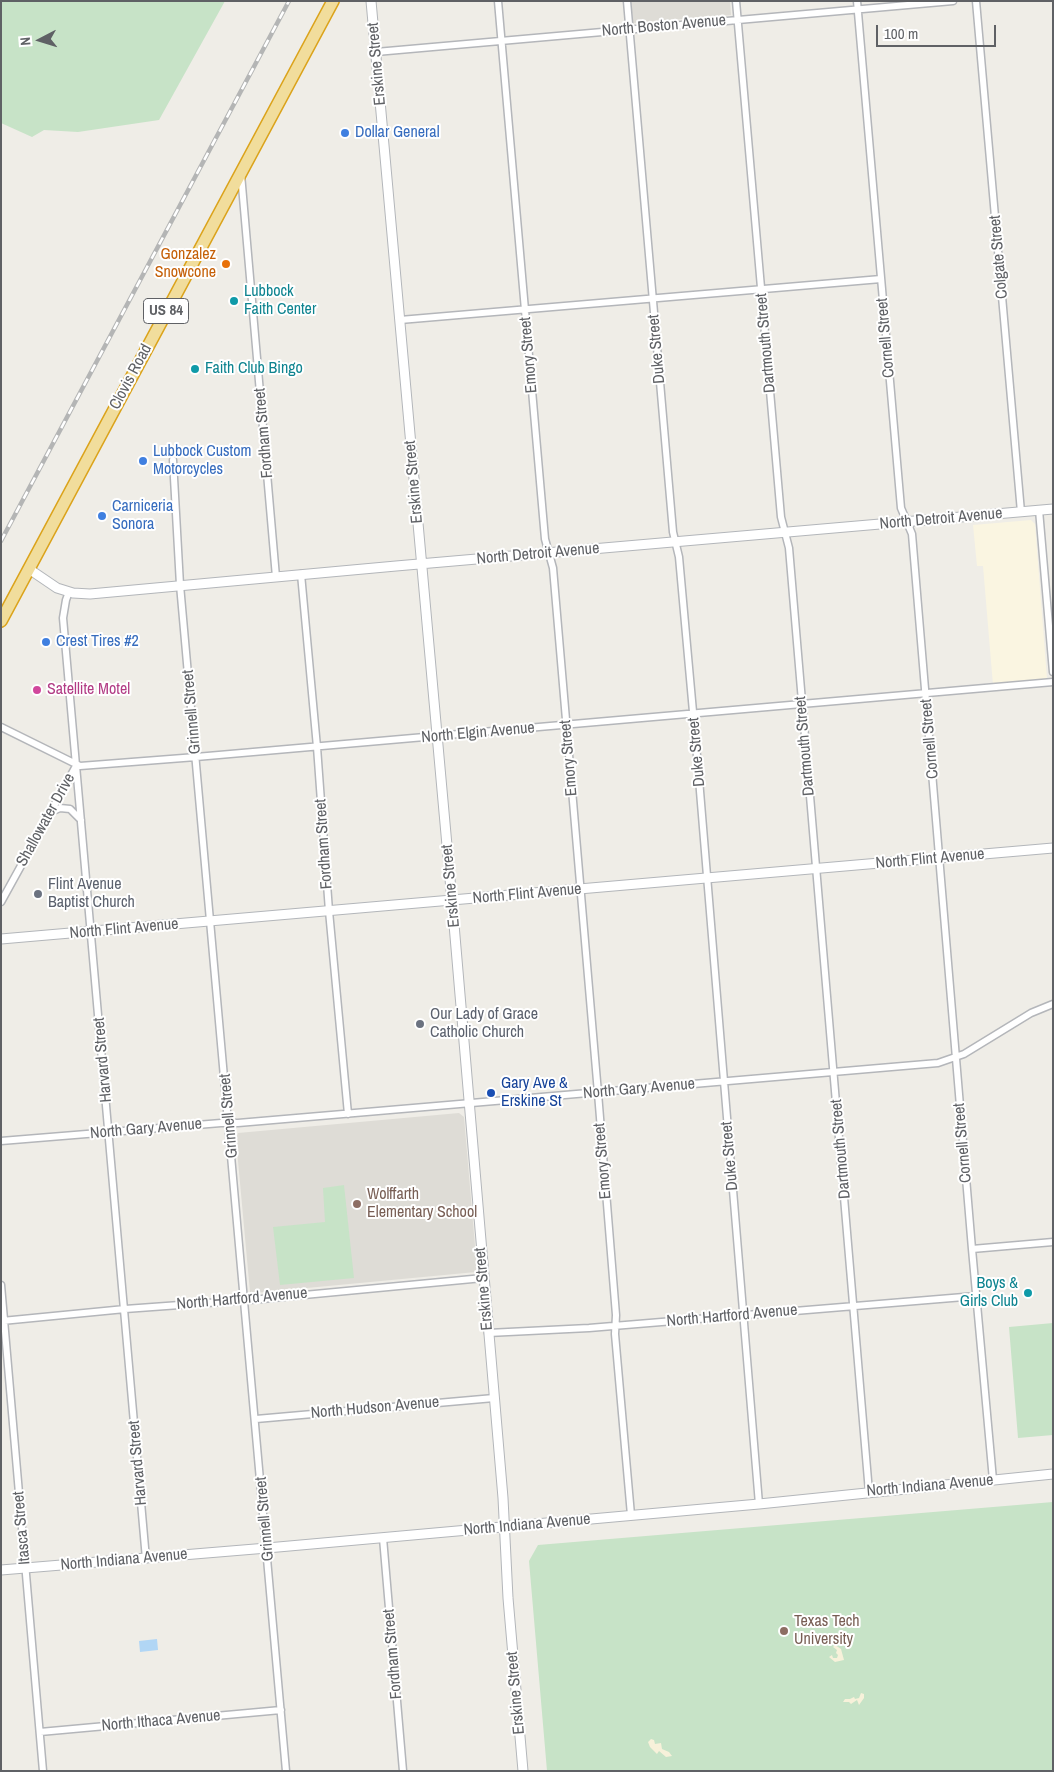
<!DOCTYPE html>
<style>
body{margin:0}
#map{position:relative;width:1054px;height:1772px;overflow:hidden;background:#efede7;font-family:"Archivo Narrow",sans-serif}
canvas{display:block}
.frame{position:absolute;inset:0;border:2px solid #5f6165;pointer-events:none}
.north{position:absolute;left:15px;top:15px;width:50px;height:50px;-webkit-text-stroke:4px #fff;paint-order:stroke;rotate:265deg;font-size:14px;font-weight:700;line-height:20px;text-align:center;color:#5f6165}
.north::after{content:'';display:block;margin:auto;width:18px;height:22px;background:#5f6165;clip-path:polygon(50% 0,100% 100%,50% 72%,0 100%)}
.scale{position:absolute;left:876px;top:25px;width:120px;height:22px;box-sizing:border-box;border:2px solid #5f6165;border-top:0;padding-left:6px;font-size:15px;line-height:18px;white-space:nowrap;color:#5f6165;-webkit-text-stroke:4px #fff;paint-order:stroke}
</style>
<div id="map">
<canvas width="1054" height="1772"></canvas>
<div class="frame"></div>
<div class="north">N</div>
<div class="scale">100 m</div>
</div>
<script>
const g = document.querySelector('canvas').getContext('2d');
g.lineJoin = 'round';
function fill(path, color) {
  g.fillStyle = color;
  g.fill(path, 'evenodd');
}
function shape(rows) {
  const path = new Path2D();
  for (const r of rows) {
    path.moveTo(r[0], r[1]);
    for (let i = 2; i < r.length; i += 2) path.lineTo(r[i], r[i + 1]);
  }
  return path;
}
function trace(path, color, width, dash) {
  g.strokeStyle = color;
  g.lineWidth = width;
  g.lineCap = dash ? 'butt' : 'round';
  g.setLineDash(dash || []);
  g.stroke(path);
}
function label(font, color, halo, rows, align = 'center') {
  g.font = font + ' "Archivo Narrow",sans-serif';
  g.lineWidth = 4;
  g.setLineDash([]);
  g.textBaseline = 'middle';
  g.strokeStyle = halo;
  g.fillStyle = color;
  for (const [text, x, y, turn = 0] of rows) {
    g.save();
    g.translate(x, y);
    g.rotate((+turn || 0) * Math.PI / 180);
    g.textAlign = isNaN(turn) ? turn : align;
    if (halo) g.strokeText(text, 0, 0);
    g.fillText(text, 0, 0);
    g.restore();
  }
}
fill(shape([
 [1031,520,1035,524,1047,679,993,685,983,566,977,566,973,525]
]), '#faf5e1');
fill(shape([
 [631,1,730,1,731,15,633,23],
 [459,1113,464,1117,477,1269,476,1272,254,1293,250,1292,236,1139,238,1133]
]), '#dedcd6');
fill(shape([
 [1,1,225,1,159,120,78,132,44,130,32,137,1,123],
 [344,1185,354,1278,280,1285,273,1227,325,1222,323,1188],
 [1053,1323,1053,1435,1018,1438,1009,1327],
 [1053,1502,1053,1771,547,1771,529,1561,538,1545]
]), '#c7e3c7');
fill(shape([
 [835,1645,841,1649,844,1660,835,1662,829,1657,832,1655,833,1658,837,1658,838,1655,836,1653,837,1650,833,1647],
 [861,1693,864,1694,864,1698,859,1705,857,1700,851,1704,849,1702,843,1702,845,1699,850,1699,854,1697,855,1699,859,1698],
 [651,1739,654,1740,655,1744,661,1743,662,1749,669,1752,672,1756,666,1757,659,1751,657,1754,650,1747,648,1742]
]), '#f7f1da');
fill(shape([
 [157,1639,158,1650,140,1652,139,1641]
]), '#b1d6f5');
const street = shape([
 [498,1,545,539,553,568,598,1093,616,1315,615,1334,631,1515],
 [627,1,673,532,679,557,698,767,759,1504],
 [736,1,781,517,789,548,869,1492],
 [857,1,901,508,912,534,972,1249,993,1480],
 [976,1,1021,512],
 [376,52,953,1],
 [241,174,276,577],
 [400,320,881,279],
 [173,460,180,585,286,1771],
 [1039,510,1053,672],
 [301,574,317,747,329,911,348,1114],
 [69,592,66,600,63,618,146,1559],
 [1,727,80,766,196,757,1053,682],
 [51,812,60,808,70,809,81,820],
 [1,902,76,766],
 [1,1141,221,1123,238,1123,938,1063,964,1054,1031,1013,1053,1004],
 [972,1249,1053,1242],
 [1,1285,43,1771],
 [2,1321,125,1309,262,1299,483,1278],
 [488,1333,589,1328,976,1296],
 [256,1419,494,1398],
 [383,1538,403,1771],
 [40,1732,281,1710]
]);
const secondary = shape([
 [371,1,452,901,503,1498,508,1598,523,1771],
 [29,569,57,588,73,593,90,594,396,566,1053,509],
 [1,939,1053,848],
 [1,1570,267,1548,759,1504,1053,1474]
]);
const highway = shape([
 [1,621,333,1]
]);
trace(street, '#b4b6ba', 9);
trace(secondary, '#b3b6ba', 11);
trace(highway, '#dba31b', 14);
trace(street, '#fff', 6);
trace(secondary, '#fff', 9);
trace(highway, '#f1dd9c', 11);
const rail = shape([
 [1,541,289,1]
]);
trace(rail, '#b4b5b5', 4.5);
trace(rail, '#fff', 2.5, [8]);
for (const [x, y, r, color] of [
 [345,133,5,"#3f7fe0"],
 [226,264,5,"#e8710a"],
 [234,301,5,"#0f9aa8"],
 [195,369,5,"#0f9aa8"],
 [143,461,5,"#3f7fe0"],
 [102,516,5,"#3f7fe0"],
 [46,642,5,"#3f7fe0"],
 [37,690,5,"#d1479c"],
 [38,894,5,"#6b7280"],
 [420,1024,5,"#6b7280"],
 [491,1093,5,"#1a4fb4"],
 [357,1204,5,"#8d6e63"],
 [1028,1293,5,"#0f9aa8"],
 [784,1631,5,"#8d6e63"]
]) {
  const dot = new Path2D();
  dot.arc(x, y, r, 0, 2 * Math.PI);
  g.fillStyle = color;
  g.fill(dot);
  trace(dot, '#fff', 2);
}
for (const [x, y, w] of [
 [166,311,45]
]) {
  const box = new Path2D();
  box.roundRect(x - w / 2, y - 12.5, w, 25, 4);
  g.fillStyle = '#fff';
  g.fill(box);
  trace(box, '#5f6165', 1);
}
label('bold 15px', '#5f6165', null, [
 ["US 84",166,311]
]);
label('16px', '#5f6165', '#fff', [
 ["North Boston Avenue",664,26,-5],
 ["Erskine Street",377,64,-95],
 ["Colgate Street",999,257,-95],
 ["Cornell Street",886,338,-95],
 ["Dartmouth Street",766,343,-95],
 ["Duke Street",657,349,-95],
 ["Emory Street",529,355,-95],
 ["Clovis Road",131,377,-62],
 ["Fordham Street",264,433,-95],
 ["Erskine Street",414,482,-95],
 ["North Detroit Avenue",941,519,-5],
 ["North Detroit Avenue",538,554,-5],
 ["Grinnell Street",192,712,-95],
 ["North Elgin Avenue",478,733,-5],
 ["Cornell Street",930,739,-95],
 ["Dartmouth Street",805,746,-95],
 ["Duke Street",697,752,-95],
 ["Emory Street",569,758,-95],
 ["Shallowater Drive",46,820,-61],
 ["Fordham Street",324,844,-94],
 ["North Flint Avenue",930,859,-5],
 ["Erskine Street",451,886,-95],
 ["North Flint Avenue",527,894,-5],
 ["North Flint Avenue",124,929,-5],
 ["Harvard Street",103,1060,-95],
 ["North Gary Avenue",639,1089,-5],
 ["Grinnell Street",229,1116,-95],
 ["North Gary Avenue",146,1129,-5],
 ["Cornell Street",963,1143,-95],
 ["Dartmouth Street",841,1149,-95],
 ["Duke Street",730,1156,-95],
 ["Emory Street",603,1161,-95],
 ["Erskine Street",484,1289,-95],
 ["North Hartford Avenue",242,1299,-5],
 ["North Hartford Avenue",732,1316,-5],
 ["North Hudson Avenue",375,1408,-5],
 ["Harvard Street",138,1463,-95],
 ["North Indiana Avenue",930,1486,-5],
 ["Grinnell Street",265,1519,-95],
 ["North Indiana Avenue",527,1525,-5],
 ["Itasca Street",22,1528,-95],
 ["North Indiana Avenue",124,1560,-5],
 ["Fordham Street",393,1654,-95],
 ["Erskine Street",516,1693,-95],
 ["North Ithaca Avenue",161,1721,-5]
]);
label('16px', '#366cbe', '#fff', [
 ["Dollar General",355,133],
 ["Lubbock Custom",153,452],
 ["Motorcycles",153,470],
 ["Carniceria",112,507],
 ["Sonora",112,525],
 ["Crest Tires #2",56,642]
], 'left');
label('16px', '#c56008', '#fff', [
 ["Gonzalez",216,255],
 ["Snowcone",216,273]
], 'right');
label('16px', '#0d838f', '#fff', [
 ["Lubbock",244,292],
 ["Faith Center",244,310],
 ["Faith Club Bingo",205,369],
 ["Boys &",1018,1284,"right"],
 ["Girls Club",1018,1302,"right"]
], 'left');
label('16px', '#b23c85', '#fff', [
 ["Satellite Motel",47,690]
], 'left');
label('16px', '#5b616d', '#fff', [
 ["Flint Avenue",48,885],
 ["Baptist Church",48,903],
 ["Our Lady of Grace",430,1015],
 ["Catholic Church",430,1033]
], 'left');
label('16px', '#164399', '#fff', [
 ["Gary Ave &",501,1084],
 ["Erskine St",501,1102]
], 'left');
label('16px', '#785e54', '#fff', [
 ["Wolffarth",367,1195],
 ["Elementary School",367,1213],
 ["Texas Tech",794,1622],
 ["University",794,1640]
], 'left');
</script>
